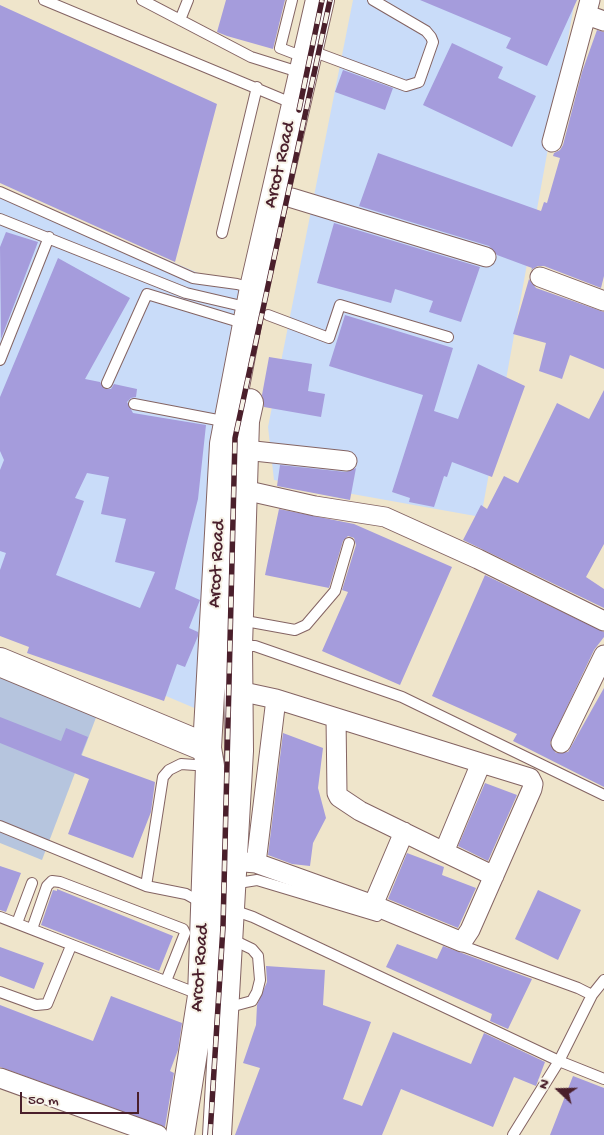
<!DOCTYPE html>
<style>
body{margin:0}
#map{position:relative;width:604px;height:1135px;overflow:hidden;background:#efe5cb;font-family:"Gochi Hand",sans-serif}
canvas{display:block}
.north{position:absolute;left:534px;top:1065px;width:50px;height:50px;-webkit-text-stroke:4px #f7f3e8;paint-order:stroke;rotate:291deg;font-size:14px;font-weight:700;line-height:20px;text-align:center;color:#4a1f2b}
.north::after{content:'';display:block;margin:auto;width:18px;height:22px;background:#4a1f2b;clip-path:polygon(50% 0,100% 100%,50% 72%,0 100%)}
.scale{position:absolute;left:20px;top:1092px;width:119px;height:22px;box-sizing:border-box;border:2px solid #4a1f2b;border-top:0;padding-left:6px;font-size:15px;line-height:18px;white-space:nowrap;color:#4a1f2b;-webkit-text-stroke:4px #f7f3e8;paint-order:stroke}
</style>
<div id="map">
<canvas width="604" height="1135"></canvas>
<div class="north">N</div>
<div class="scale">50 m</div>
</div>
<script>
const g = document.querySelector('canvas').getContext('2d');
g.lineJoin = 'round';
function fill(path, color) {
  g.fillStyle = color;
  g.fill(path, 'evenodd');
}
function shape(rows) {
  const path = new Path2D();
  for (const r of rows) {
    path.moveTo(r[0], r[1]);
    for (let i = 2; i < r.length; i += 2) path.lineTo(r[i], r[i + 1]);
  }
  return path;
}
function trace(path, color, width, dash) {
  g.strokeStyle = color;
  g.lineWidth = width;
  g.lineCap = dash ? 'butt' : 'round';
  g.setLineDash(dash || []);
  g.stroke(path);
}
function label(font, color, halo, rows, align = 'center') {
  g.font = font + ' "Gochi Hand",sans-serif';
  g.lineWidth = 4;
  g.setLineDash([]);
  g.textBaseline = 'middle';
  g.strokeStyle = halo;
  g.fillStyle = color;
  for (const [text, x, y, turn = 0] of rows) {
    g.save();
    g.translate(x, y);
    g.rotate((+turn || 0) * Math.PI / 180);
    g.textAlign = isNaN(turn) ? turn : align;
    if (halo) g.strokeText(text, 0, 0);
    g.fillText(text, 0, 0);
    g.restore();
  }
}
fill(shape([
 [353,0,575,0,481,517,274,480,268,427],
 [0,188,240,291,211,715,0,626]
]), '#c9dcf9');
fill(shape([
 [0,664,100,707,42,860,0,843]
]), '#b6c5de');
fill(shape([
 [226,0,285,0,273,49,227,36,217,32],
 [420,0,577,0,547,66,506,48,511,38],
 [0,5,217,104,175,262,0,183],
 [597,30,604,32,604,276,601,288,544,266,538,266,531,270,532,268,497,255,489,246,359,206,378,153,541,211,544,202,547,203,560,158,553,156,554,153,560,150,563,145,582,72],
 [452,43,503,67,498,78,536,96,512,147,423,105],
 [343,70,393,88,385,110,335,92],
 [334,223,480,267,461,322,429,312,433,301,395,289,391,303,317,283],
 [6,232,38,242,1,339,0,247],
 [58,258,130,298,85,379,100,382,105,389,111,389,114,384,137,389,136,397,131,398,127,402,133,413,206,425,198,499,175,589,200,600,189,628,198,632,198,636,185,667,177,664,164,701,27,653,29,647,0,636,0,570,6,553,0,551,0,470,4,460,0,451,0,397],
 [87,473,109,477,101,514,126,519,115,562,155,572,140,608,56,575,84,501,75,498],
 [529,279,536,288,604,312,604,369,570,355,562,379,539,371,546,343,513,334],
 [345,315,453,348,434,411,458,419,478,364,525,386,492,477,452,462,447,477,444,476,434,507,409,502,410,498,392,492,423,395,329,366],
 [269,357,312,364,308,391,325,394,321,417,264,407,262,395],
 [604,390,604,544,586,577,604,589,604,608,463,540,481,505,487,509,504,476,518,483,557,403,589,419],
 [280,465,346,472,356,468,350,500,277,486],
 [279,509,354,524,452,567,400,685,322,651,348,592,342,590,356,545,354,538,348,536,343,541,329,588,265,575],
 [485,575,604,632,604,637,594,650,550,743,556,753,568,752,604,688,604,787,513,741,517,734,432,696],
 [0,717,61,741,66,728,88,737,81,755,155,782,151,812,133,858,68,834,89,779,0,743],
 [283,733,323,748,318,788,326,818,313,843,310,866,292,864,268,855],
 [485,783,517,795,488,861,458,846],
 [407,853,444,867,442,875,476,888,458,928,388,899],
 [0,866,21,873,6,912,0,910],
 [57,889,173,936,159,971,41,925,53,890,57,891],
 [538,890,581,910,558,960,515,939],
 [397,944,437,959,443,946,532,979,508,1029,490,1021,492,1014,386,967],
 [0,947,44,963,34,989,0,976],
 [266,966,325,970,323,1005,371,1022,343,1099,362,1106,393,1032,471,1064,484,1033,545,1062,536,1086,514,1077,493,1127,401,1089,382,1135,235,1135,260,1068,243,1063,256,1025,257,1005,267,982],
 [111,996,182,1023,178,1050,170,1071,174,1073,165,1127,0,1067,0,1005,93,1041],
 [573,1076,604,1088,604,1135,550,1135]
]), '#a59cdc');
const lane = shape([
 [44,0,294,104],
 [142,0,251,57,302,73],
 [292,0,280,48,293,53,307,53],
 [180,20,188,0],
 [320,54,406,86,419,82,433,42,431,37,426,31,373,0],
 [0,192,193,278,237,284,252,288],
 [0,219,186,293,250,308],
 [222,233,257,87],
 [268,315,329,338,340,305,448,337],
 [0,360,49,237],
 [107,383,147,294,246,324],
 [134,404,228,422],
 [240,620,295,630,306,625,335,591,349,543],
 [239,646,255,646,402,697,604,795],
 [0,826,146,886,186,894,204,904],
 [232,884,257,880,377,916],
 [146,886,163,777,169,770,181,764,209,766],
 [230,909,253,917,559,1061,604,1079],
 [0,917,201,995],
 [17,923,32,883],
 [32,929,47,886,52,881,60,882,183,929,185,933,166,981],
 [457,944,578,988,592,995,559,1061,513,1135],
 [0,992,36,1005,47,1004,71,946],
 [592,995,604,980],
 [226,1008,252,1001,257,992,260,980,258,956,252,949,229,938]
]);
const street = shape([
 [587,15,604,21],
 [552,142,590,0],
 [292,198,486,257],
 [540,277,604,301],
 [245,450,347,461],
 [244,490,315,506,385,517,478,559,604,621],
 [336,718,337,793,339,797,360,811,444,852,481,763],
 [561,743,604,655],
 [444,852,494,876],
 [232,861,256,863,373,905,462,942,470,930,532,789,533,784,530,778,481,763,276,699,239,691],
 [256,863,276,699],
 [373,905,404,832],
 [0,1078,158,1135]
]);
const secondary = shape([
 [0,662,207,748]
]);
const primary = shape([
 [180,1135,202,996,210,766,207,748,224,444,254,288,320,0],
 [217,1135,239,751,238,646,245,421,249,403]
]);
trace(lane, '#846463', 12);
trace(street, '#846463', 21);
trace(secondary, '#846463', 30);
trace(primary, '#846463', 30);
trace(lane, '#fff', 10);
trace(street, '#fff', 19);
trace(secondary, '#fff', 28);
trace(primary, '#fff', 28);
const rail = shape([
 [299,110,322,0],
 [210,1135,223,927,235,438,330,0]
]);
trace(rail, '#4a1f2b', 5.5);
trace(rail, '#f7f3e8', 4, [11]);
label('19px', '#4a1f2b', '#f7f3e8', [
 ["Arcot Road",281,165,-77],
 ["Arcot Road",218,564,-87],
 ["Arcot Road",201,968,-86]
]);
</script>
